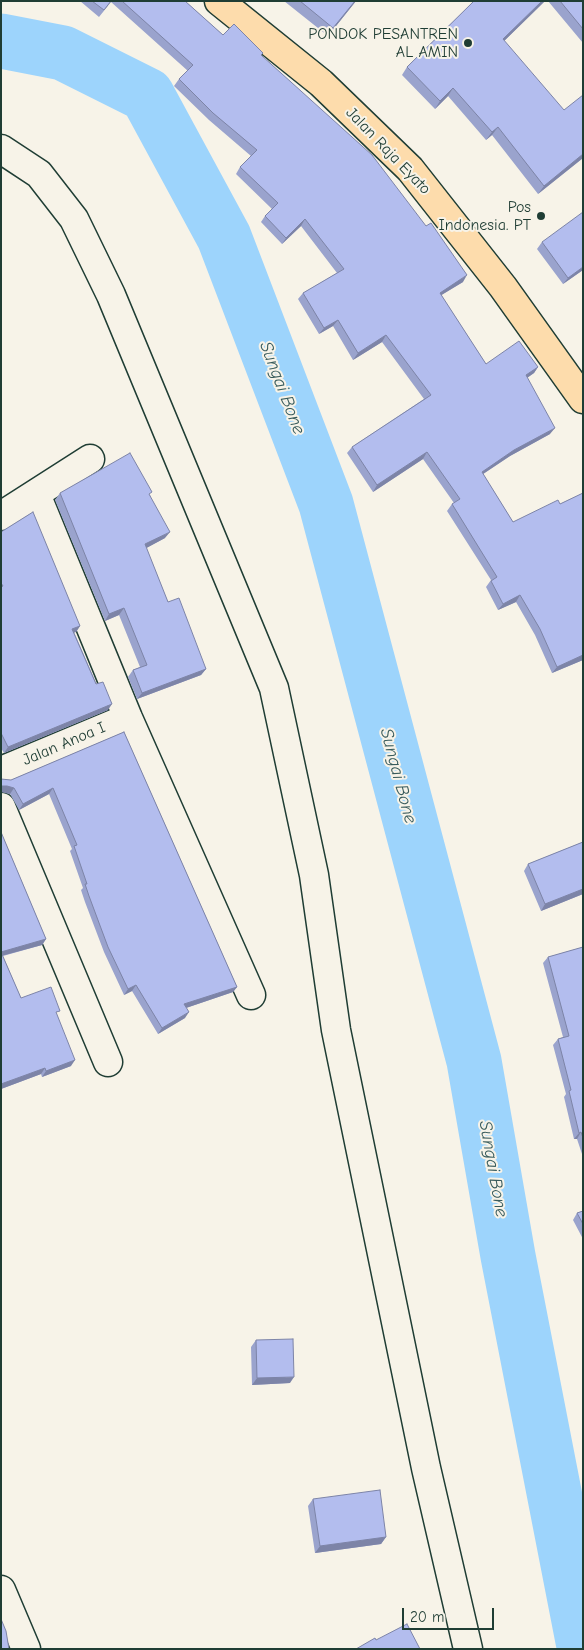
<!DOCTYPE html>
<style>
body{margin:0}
#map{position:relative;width:584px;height:1650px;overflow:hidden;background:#f7f3e8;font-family:"Comic Neue",sans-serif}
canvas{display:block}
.frame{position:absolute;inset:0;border:2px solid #1f3d34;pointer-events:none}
.scale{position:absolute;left:402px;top:1608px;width:92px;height:22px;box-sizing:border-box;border:2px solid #1f3d34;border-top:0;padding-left:6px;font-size:15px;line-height:18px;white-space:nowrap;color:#1f3d34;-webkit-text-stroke:4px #f7f3e8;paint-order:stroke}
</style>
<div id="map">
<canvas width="584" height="1650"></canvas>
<div class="frame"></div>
<div class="scale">20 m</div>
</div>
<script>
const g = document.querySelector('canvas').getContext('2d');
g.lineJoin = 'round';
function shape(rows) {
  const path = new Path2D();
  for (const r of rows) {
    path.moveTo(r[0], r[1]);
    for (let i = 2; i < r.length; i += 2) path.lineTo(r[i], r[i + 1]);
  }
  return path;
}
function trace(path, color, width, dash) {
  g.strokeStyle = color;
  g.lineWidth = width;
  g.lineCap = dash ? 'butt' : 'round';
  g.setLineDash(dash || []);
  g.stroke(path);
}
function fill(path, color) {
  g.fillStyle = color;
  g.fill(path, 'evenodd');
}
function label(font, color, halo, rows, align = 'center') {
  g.font = font + ' "Comic Neue",sans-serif';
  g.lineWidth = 4;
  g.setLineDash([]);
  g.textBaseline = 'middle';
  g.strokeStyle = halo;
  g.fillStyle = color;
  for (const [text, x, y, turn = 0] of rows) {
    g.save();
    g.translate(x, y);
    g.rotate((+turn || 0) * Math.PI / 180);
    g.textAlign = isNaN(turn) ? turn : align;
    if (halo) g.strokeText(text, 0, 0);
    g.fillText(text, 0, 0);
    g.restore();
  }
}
trace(shape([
 [1,41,63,53,147,95,224,237,326,504,474,1061,508,1256,583,1641]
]), '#9dd4fc', 55);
const street = shape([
 [1,149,39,174,74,219,111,295,274,688,314,875,336,1030,426,1468,468,1649],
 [36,494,128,718,251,995],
 [1,516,90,459],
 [1,771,128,718],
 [1,807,108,1062],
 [1,1590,26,1649]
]);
const primary = shape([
 [219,1,321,83,410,169,503,287,583,399]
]);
trace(street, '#1f3d34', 31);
trace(primary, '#1f3d34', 31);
trace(street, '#f7f3e8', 28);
trace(primary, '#fddcac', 28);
fill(shape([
 [80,1,185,1,223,35,261,55,463,282,441,295,486,364,538,367,534,373,527,378,550,434,510,456,483,474,513,522,560,504,583,493,583,660,552,673,535,635,516,602,498,610,486,587,491,580,447,511,452,504,454,503,423,459,373,492,347,453,352,447,424,399,382,342,353,360,333,326,319,334,298,299,303,293,337,273,301,226,282,244,261,222,265,216,272,209,236,174,240,167,251,156,209,120,174,86,179,79,188,71,111,2,99,17],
 [284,1,356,1,328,36],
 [474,1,545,1,504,41,583,158,538,194,492,135,486,140,448,96,435,109,402,75,407,67],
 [548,1,583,1,583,43],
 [542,242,583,270,563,284,537,249],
 [60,493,150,495,165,538,146,548,168,602,206,669,201,675,137,699,128,677,133,670,140,667,119,615,105,621,55,500],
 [1,532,80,626,76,632,74,632,108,710,4,753,1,748],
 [124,732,237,987,233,992,186,1008,185,1018,158,1034,132,991,124,995,104,952,85,902,81,890,83,888,70,851,72,849,49,794,19,810,10,794,2,792,11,780],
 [1,832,46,939,42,945,3,956,21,998,57,1015,71,1066,42,1077,41,1074,1,1089],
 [583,842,583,894,541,911,524,871,528,864],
 [583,947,583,1157,577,1139,574,1139,564,1097,566,1094,553,1045,558,1039,563,1037,543,963,548,957],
 [583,1211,583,1239,573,1220,577,1213],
 [256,1340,290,1383,252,1385,251,1347],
 [313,1499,386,1537,381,1544,315,1553,308,1506]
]), '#9aa3cd');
fill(shape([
 [355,1,356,1,328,36,333,28],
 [542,1,545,1,498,47,503,39],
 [453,88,448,96,435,109,440,101],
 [498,127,492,135,486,140,492,132],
 [583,154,583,158,538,194,544,186],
 [305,219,301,226,282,244,286,238],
 [583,267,583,270,563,284,568,278],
 [467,275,463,282,435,299,440,293],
 [338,320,333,326,319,334,324,328],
 [386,335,382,342,353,360,358,353],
 [538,367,534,373,521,382,526,375],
 [555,428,550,434,510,456,477,478,482,472,514,450],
 [427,452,423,459,373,492,377,485],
 [170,532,165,538,141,551,145,544],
 [520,595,516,602,498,610,503,604],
 [124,608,119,615,105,621,109,614],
 [80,626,76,632,68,635,72,629],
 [583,655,583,660,552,673,557,667],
 [206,669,201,675,137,699,142,693],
 [112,704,108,710,4,753,8,747],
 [1,786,7,786,14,788,10,794,1,792],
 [53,788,49,794,19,810,23,804],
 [583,889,583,894,541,911,545,904],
 [46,939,42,945,1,956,1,952],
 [136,985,132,991,124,995,128,989],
 [237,987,233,992,180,1010,184,1004],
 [189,1012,185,1018,158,1034,162,1028],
 [75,1060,71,1066,42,1077,46,1071],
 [45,1068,41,1074,1,1089,1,1084],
 [581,1132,577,1139,574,1139,579,1133],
 [294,1377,290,1383,252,1385,257,1378],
 [386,1537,381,1544,315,1553,320,1546]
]), '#7d84a7');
const building = shape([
 [92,1,111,1,104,10,92,1],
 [122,1,185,1,223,35,234,24,263,53,261,55,372,155,426,226,431,223,467,275,440,293,486,364,519,341,538,367,526,375,555,428,514,450,482,472,513,522,558,500,560,504,583,493,583,655,557,667,540,629,520,595,503,604,491,581,497,577,452,504,460,499,427,452,377,485,352,447,431,395,386,335,358,353,338,320,324,328,303,293,344,269,305,219,286,238,265,216,278,203,240,167,257,150,213,113,179,79,193,65,122,1],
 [300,1,355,1,333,28,300,1],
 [474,1,542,1,503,39,564,110,583,95,583,154,544,186,498,127,492,132,453,88,440,101,407,67,474,1],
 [560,1,583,1,583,29,560,1],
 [583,212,583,267,568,278,542,242,583,212],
 [130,453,152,492,149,494,170,532,145,544,168,602,179,598,206,669,142,693,133,670,147,665,124,608,109,614,60,493,130,453],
 [33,512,80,626,72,629,96,684,103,682,112,704,8,747,1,733,1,587,3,586,1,583,1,532,33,512],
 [124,732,237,987,184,1004,189,1012,162,1028,136,985,128,989,108,947,89,896,85,884,87,884,74,846,77,845,53,788,23,804,14,788,7,786,1,786,1,779,11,780,124,732],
 [1,832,46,939,1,952,1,832],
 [583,842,583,889,545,904,528,864,583,842],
 [583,947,583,1138,581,1132,579,1133,569,1091,571,1090,558,1039,569,1036,548,957,583,947],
 [1,952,21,998,51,987,60,1011,56,1012,75,1060,46,1071,45,1068,1,1084,1,952],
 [583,1211,583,1224,577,1213,583,1211],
 [293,1339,294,1377,257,1378,256,1340,293,1339],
 [380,1490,386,1537,320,1546,313,1499,380,1490],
 [1,1619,6,1631,9,1649,1,1649,1,1619],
 [407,1624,420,1649,356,1649,375,1638,376,1640,407,1624]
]);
fill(building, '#b3bdee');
trace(building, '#7d84a7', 1);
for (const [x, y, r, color] of [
 [468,43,5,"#1f3d34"],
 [541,216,5,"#1f3d34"]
]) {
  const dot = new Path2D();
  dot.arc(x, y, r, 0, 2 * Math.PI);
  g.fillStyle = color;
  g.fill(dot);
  trace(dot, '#f7f3e8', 2);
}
label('16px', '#1f3d34', '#f7f3e8', [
 ["PONDOK PESANTREN",458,34],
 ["AL AMIN",458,52],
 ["Pos",531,207],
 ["Indonesia. PT",531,225]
], 'right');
label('16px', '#1f3d34', '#f7f3e8', [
 ["Jalan Raja Eyato",388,151,46],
 ["Jalan Anoa I",64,744,-23]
]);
label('italic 18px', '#385b5c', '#f7f3e8', [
 ["Sungai Bone",282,388,69],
 ["Sungai Bone",398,776,75],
 ["Sungai Bone",493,1169,80]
]);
</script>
